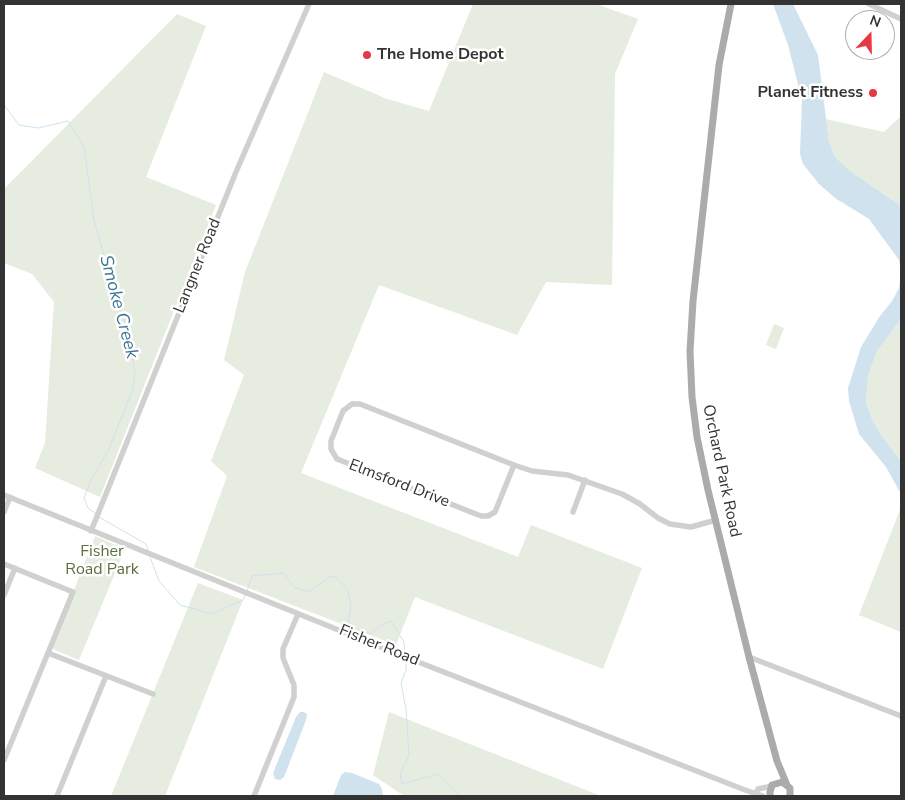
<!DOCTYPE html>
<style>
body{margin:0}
#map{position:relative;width:905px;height:800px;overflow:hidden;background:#fff;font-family:"Nunito Sans",sans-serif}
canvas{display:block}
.frame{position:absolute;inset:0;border:5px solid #333;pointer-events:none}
.north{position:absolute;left:845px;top:10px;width:50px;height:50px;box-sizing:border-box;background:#fff;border:1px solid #adadad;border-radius:50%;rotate:21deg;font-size:14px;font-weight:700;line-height:20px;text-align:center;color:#333}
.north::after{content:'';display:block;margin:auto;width:18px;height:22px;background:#e63946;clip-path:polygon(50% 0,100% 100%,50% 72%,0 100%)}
</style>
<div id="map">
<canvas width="905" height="800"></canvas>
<div class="frame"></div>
<div class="north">N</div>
</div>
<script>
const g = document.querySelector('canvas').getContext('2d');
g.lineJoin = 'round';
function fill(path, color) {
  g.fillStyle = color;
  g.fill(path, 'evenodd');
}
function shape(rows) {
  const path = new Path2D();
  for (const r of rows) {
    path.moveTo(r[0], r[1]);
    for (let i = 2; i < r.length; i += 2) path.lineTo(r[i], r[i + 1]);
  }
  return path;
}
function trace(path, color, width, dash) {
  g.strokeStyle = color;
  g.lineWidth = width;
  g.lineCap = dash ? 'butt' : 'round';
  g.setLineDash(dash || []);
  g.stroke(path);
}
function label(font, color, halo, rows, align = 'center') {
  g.font = font + ' "Nunito Sans",sans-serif';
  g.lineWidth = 5;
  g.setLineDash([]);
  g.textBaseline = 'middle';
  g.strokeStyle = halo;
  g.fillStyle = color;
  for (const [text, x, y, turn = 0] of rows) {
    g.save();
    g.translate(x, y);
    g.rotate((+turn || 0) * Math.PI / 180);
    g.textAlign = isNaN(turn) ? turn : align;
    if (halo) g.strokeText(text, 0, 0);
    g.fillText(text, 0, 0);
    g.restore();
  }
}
fill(shape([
 [473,4,596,4,638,19,615,74,612,285,546,282,517,335,379,285,301,473,518,557,531,525,642,568,603,669,415,597,396,645,194,567,227,476,211,461,244,375,224,360,245,272,324,72,387,99,429,111],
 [177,14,206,26,146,177,216,205,100,497,35,468,45,443,54,302,32,274,4,263,4,189],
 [901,116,901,206,850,171,835,157,829,143,826,119,884,132],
 [901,319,901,461,881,435,872,419,866,403,868,376,877,351],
 [774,324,784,328,776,349,766,345],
 [901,507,901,632,859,615],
 [95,536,125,549,79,660,55,650,52,647],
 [198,583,243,600,165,796,111,796],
 [389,712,601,796,404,796,373,775]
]), '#e6ecdf');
fill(shape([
 [773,4,793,4,818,55,829,142,835,157,850,171,901,206,901,272,899,260,869,219,835,198,819,184,803,164,800,154,802,100,788,45],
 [901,272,901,319,877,351,868,376,866,403,872,419,881,435,901,461,901,494,886,467,859,434,849,401,848,388,861,347,880,316,892,301,899,288],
 [300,712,304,712,307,714,306,720,284,777,280,780,275,779,273,773,296,717],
 [345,772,352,773,379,784,382,789,383,796,333,796,341,775]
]), '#cfe2ee');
trace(shape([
 [4,105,19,125,38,128,68,121,84,147,94,220,112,285,125,322,135,371,133,389,109,449,90,482,84,498,88,508,96,514],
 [99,517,146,544,148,551],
 [150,557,159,581,180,605,212,614,243,600,245,595],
 [247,591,252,576,283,573,294,587,308,592,331,576,337,578,347,589,351,605,348,622,359,631,372,634,379,626,391,621,404,642,405,653],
 [406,660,406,670,401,683,406,709,409,755,400,774,402,784,438,774,459,796]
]), '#cfe2ee', 1);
trace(shape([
 [869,4,901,19],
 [352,404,360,404,514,465,495,512,488,516,481,516,337,459,331,449,331,441,343,411,352,404],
 [514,465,532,471,568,475,622,494,640,504,658,518,670,524,691,527,716,520],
 [4,495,408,658,745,790,763,796],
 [4,512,10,497],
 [573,512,585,480],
 [91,531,236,172,309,4],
 [4,564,73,592,4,760],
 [4,595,15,568],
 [48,653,153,694],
 [749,657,901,716],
 [756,793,758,789,772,786],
 [57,796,106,676],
 [254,796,294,697,294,685,283,658,283,649,298,614]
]), '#d0d0d0', 5.5);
trace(shape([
 [731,4,719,65,693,301,690,351,692,397,697,437,708,490,749,657,777,761,787,785],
 [770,796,770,792,772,785,782,782,790,788,790,796]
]), '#ababab', 7);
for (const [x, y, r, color] of [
 [367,55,5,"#e63946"],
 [873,93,5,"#e63946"]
]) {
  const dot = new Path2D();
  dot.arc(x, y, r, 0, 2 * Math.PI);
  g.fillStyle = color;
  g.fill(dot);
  trace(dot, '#fff', 2);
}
label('bold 16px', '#333', '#fff', [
 ["The Home Depot",377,55],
 ["Planet Fitness",863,93,"right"]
], 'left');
label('16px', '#333', '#fff', [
 ["Langner Road",198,266,-68],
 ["Orchard Park Road",721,471,78],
 ["Elmsford Drive",399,484,21],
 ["Fisher Road",379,646,22]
]);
label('16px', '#56703f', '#fff', [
 ["Fisher",102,552],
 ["Road Park",102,570]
]);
label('italic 18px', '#3f7597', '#fff', [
 ["Smoke Creek",118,307,75]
]);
</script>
